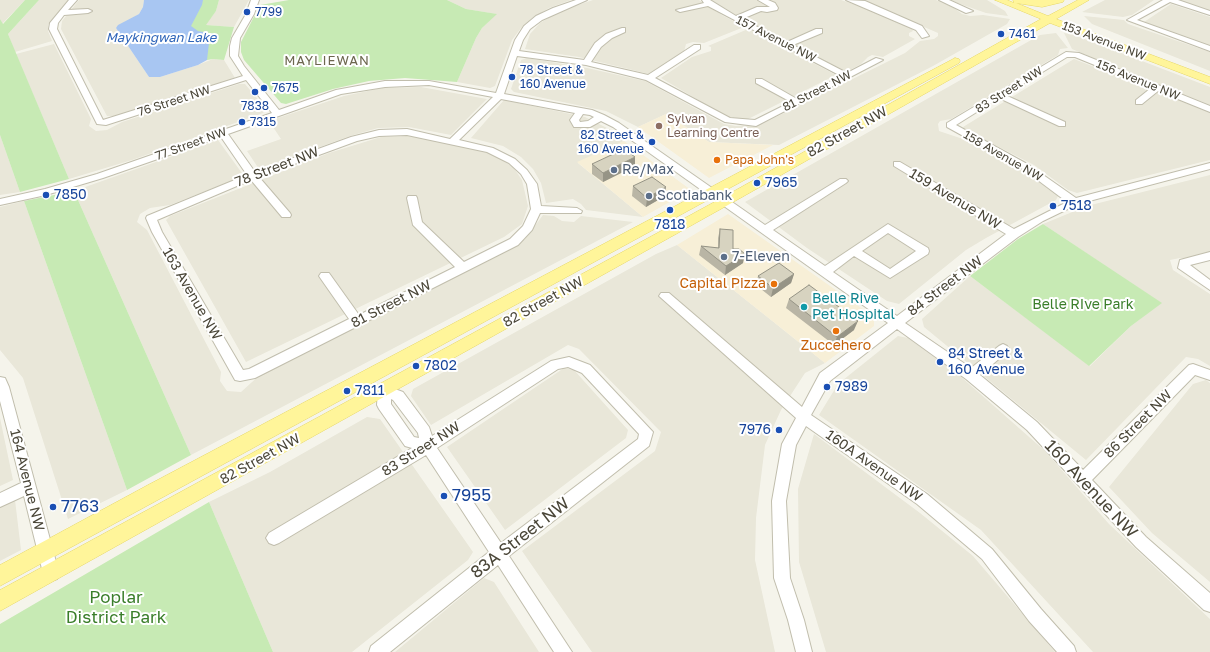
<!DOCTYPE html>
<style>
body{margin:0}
canvas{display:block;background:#f5f4eb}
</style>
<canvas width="1210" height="652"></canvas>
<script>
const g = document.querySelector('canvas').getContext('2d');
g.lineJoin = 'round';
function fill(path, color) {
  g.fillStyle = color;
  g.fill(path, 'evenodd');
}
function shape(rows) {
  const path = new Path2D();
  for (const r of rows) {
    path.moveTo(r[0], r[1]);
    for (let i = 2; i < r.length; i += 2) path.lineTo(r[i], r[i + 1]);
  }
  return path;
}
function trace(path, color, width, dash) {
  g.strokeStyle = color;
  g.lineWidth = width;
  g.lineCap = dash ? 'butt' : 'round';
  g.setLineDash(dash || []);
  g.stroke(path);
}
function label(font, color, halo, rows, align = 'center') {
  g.font = font + ' "Golos Text",sans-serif';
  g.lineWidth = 4;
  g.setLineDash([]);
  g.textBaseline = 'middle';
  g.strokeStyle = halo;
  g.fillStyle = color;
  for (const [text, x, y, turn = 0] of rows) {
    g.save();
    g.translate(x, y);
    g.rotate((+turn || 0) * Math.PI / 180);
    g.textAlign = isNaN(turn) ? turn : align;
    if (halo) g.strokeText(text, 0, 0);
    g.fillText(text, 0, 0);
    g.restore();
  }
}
fill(shape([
 [0,0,25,0,2,24,0,19],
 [39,0,69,0,48,25,48,31,52,41,15,52,8,34],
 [79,0,144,0,143,7,139,14,116,28,149,77,160,77,198,65,213,59,224,60,235,78,116,116,107,116,61,29,62,21],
 [219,0,249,0,234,27,205,25,216,11],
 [447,0,571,0,549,8,532,18,521,28,512,40,495,86,490,88,457,82,476,38,482,28,496,14,466,9],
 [593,0,699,0,722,15,744,27,704,43,693,42,686,44,684,52,649,74,579,57,525,49,530,34,540,23,560,11],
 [711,0,841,0,872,10,911,27,913,31,909,33,909,36,915,39,883,57,872,55,868,57,861,64,846,72,728,11],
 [862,0,936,0,954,8,962,14,970,16,983,15,1010,19,1007,24,933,66,779,145,709,142,666,114,638,127,606,111,514,92,511,89,521,60,527,58,587,68,645,81,724,124,736,126,762,124,905,53,920,41,934,39,938,36,938,33],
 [949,0,987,0,1005,11,1008,16,986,13],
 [1105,0,1154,0,1132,15,1123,17,1082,12],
 [1179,0,1210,0,1210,12,1184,3],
 [1171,4,1210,17,1210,46,1144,22],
 [1084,16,1124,20,1128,24,1210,52,1210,71,1092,24],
 [748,29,836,75,748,119,727,117,661,78,692,57,711,51,711,47,708,46],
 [1056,33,1068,48,1060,49,1058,55,951,119,940,121,938,124,939,131,963,139,1023,170,1058,196,1056,200,986,238,966,250,899,304,887,301,807,248,745,202,1040,35],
 [1064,33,1074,35,1210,87,1210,106,1072,49],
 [54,44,91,119,89,126,96,131,107,130,122,122,239,84,245,84,266,109,263,113,132,160,69,179,16,54],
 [1074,59,1210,112,1210,160,1077,193,1068,190,1034,165,964,129,963,127],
 [421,87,487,99,451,135,409,127,378,128,350,136,259,169,247,151,281,139,269,121,344,96,382,88],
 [504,100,585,117,611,130,624,141,578,163,643,217,586,210,581,204,573,199,546,203,541,183,533,169,521,157,503,146,471,138],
 [0,135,20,192,0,195],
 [409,136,471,148,494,155,513,167,522,180,528,206,522,224,504,237,246,362,166,220,170,216,329,153,381,137],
 [218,140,244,176,170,205,150,208,140,214,137,222,147,230,221,372,220,381,227,391,241,392,262,373,525,239,543,215,554,216,562,221,574,222,581,216,633,222,191,455,74,191],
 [1210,175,1210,252,1189,258,1180,258,1170,260,1173,270,1210,294,1210,366,1198,359,1186,357,1086,460,924,327,922,319,970,276,1090,366,1131,326,1161,303,1043,224,1087,206],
 [24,201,127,490,68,519,23,378,0,350,0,207],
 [677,245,825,363,805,373,781,410,765,445,756,518,755,560,775,652,592,652,522,551,655,451,661,432,579,349,568,345,431,425,411,396,413,389,656,254],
 [898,336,908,338,960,376,1045,451,1109,524,1210,619,1210,652,1093,652,981,530,819,415,838,384],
 [564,368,574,370,628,430,626,438,505,530,447,447],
 [1206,380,1210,383,1210,582,1152,533,1109,487,1193,384],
 [367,417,380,419,473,552,468,560,352,652,273,652,209,502,270,472],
 [0,418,13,480,0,486],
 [814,434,920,513,973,556,1055,652,826,652,799,562,798,489],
 [15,500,21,550,0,561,0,507],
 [484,578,494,582,539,652,395,652]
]), '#e9e7d9');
fill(shape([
 [666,114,709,142,773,145,709,178,638,127],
 [624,141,691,190,643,217,577,162],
 [728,214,874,317,874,326,825,363,677,245]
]), '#f7efd7');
fill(shape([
 [25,0,39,0,8,34,69,179,20,192,0,135,0,19,3,24],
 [191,0,219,0,216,11,206,25,234,27,224,60,213,59,207,60,202,39,187,30],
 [289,0,447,0,466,9,497,14,482,28,476,38,457,82,405,78,369,81,333,89,286,104,281,103,244,60,241,52,241,42,260,5],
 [74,191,191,455,127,490,24,201],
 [1043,224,1162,303,1131,326,1089,366,970,276,1018,239],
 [209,502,273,652,0,652,0,624]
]), '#c7eab4');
fill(shape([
 [144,0,203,0,202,5,191,26,198,31,213,34,209,43,207,60,198,65,160,77,149,77,116,28,118,25,139,14,143,7]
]), '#a8c6f2');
const minor = shape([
 [69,0,77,0,68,10,88,9,92,11,88,13,64,15,58,23,57,29,103,120,243,76,230,56,230,46,232,38,246,14,251,0,259,0,254,14,240,38,238,56,244,66,279,110,336,90,385,81,429,81,496,93,515,40,524,26,536,16,553,8,576,0,587,0,542,20,530,29,523,40,519,51,584,60,595,43,606,34,622,28,625,28,625,32,612,38,601,47,591,62,648,75,694,45,700,45,700,49,655,78,730,118,755,120,791,102,756,83,756,79,762,79,797,99,841,76,708,6,680,12,676,10,704,3,702,0,710,0,736,16,757,7,770,7,758,0,768,0,775,3,778,8,777,10,767,12,761,11,742,19,787,42,816,29,822,29,822,33,793,45,847,73,876,58,883,60,756,126,725,122,646,80,586,65,517,56,504,94,592,110,604,115,619,123,765,225,840,179,846,179,848,181,846,183,773,230,825,266,888,224,928,248,929,251,928,254,890,278,854,256,833,272,897,316,1006,234,894,166,894,162,900,162,1014,229,1067,202,1023,169,947,127,947,123,1066,52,1079,53,1210,106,1210,112,1158,91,1142,104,1136,104,1136,100,1151,88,1075,57,1067,57,1005,95,1065,122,1065,126,1059,126,999,98,956,125,1029,165,1076,198,1210,163,1210,169,1078,204,1043,221,1018,237,905,323,971,368,999,346,1003,344,1007,346,1009,349,1007,352,980,375,1037,422,1083,470,1189,365,1193,364,1210,370,1210,380,1195,375,1092,480,1146,537,1210,593,1210,612,1204,610,1136,547,1027,430,966,379,897,329,830,381,811,415,927,494,992,549,1041,609,1074,646,1076,652,1057,652,1029,621,982,559,917,504,806,426,796,445,786,501,790,578,804,620,812,652,796,652,788,620,774,578,772,501,782,444,796,418,659,296,661,293,669,293,802,407,820,373,888,323,613,127,601,121,590,127,574,127,570,120,575,113,501,99,459,140,493,148,515,159,527,170,537,184,541,206,577,208,582,211,581,213,540,213,532,230,518,245,255,378,240,381,235,380,152,232,146,218,147,216,247,175,221,137,103,178,46,195,0,205,0,199,45,189,97,174,272,113,246,80,106,125,97,124,49,29,50,23,69,0],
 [429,85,493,97,450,139,407,129,379,130,351,137,255,172,228,134,341,94,385,87,429,85],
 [583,114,590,115,594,117,588,121,580,122,579,120,583,114],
 [407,135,487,152,509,163,521,174,527,184,531,209,523,226,510,239,464,262,422,222,417,198,416,196,408,196,407,198,413,225,455,267,359,315,329,273,321,273,319,276,321,279,349,319,249,369,243,370,162,232,157,220,251,180,282,217,290,217,291,215,290,213,259,177,357,141,379,136,407,135],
 [888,233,916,251,890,269,862,251,888,233],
 [846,0,865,1,922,26,929,36,922,38,916,30,846,0],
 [939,0,949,0,973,11,966,13,939,0],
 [1163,0,1178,0,1210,11,1210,15,1170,2,1137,20,1210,46,1210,51,1127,20,1163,0],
 [1210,252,1210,260,1190,265,1210,280,1210,290,1178,268,1180,260,1210,252],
 [569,357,590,365,653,432,649,446,509,556,572,652,554,652,498,565,390,652,369,652,371,646,489,552,426,455,279,543,274,545,269,543,266,538,269,533,412,448,405,446,379,409,377,405,378,390,379,386,384,385,403,392,429,427,432,436,551,361,569,357],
 [568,367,582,373,639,434,638,439,501,543,437,448,558,369,568,367],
 [391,399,393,400,418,433,419,438,414,437,391,404,391,399],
 [0,377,5,378,9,387,59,573,57,579,51,581,45,579,43,573,24,496,0,507,0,493,21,483,0,401,0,377]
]);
const major = shape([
 [995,0,1007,0,1014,3,1013,0,1064,0,1063,2,1042,7,1016,3,1048,16,1078,0,1089,0,1056,19,1210,77,1210,84,1050,23,728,205,0,611,0,590,720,199,1041,19,995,0],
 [955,58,959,59,960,61,959,63,0,586,0,565,148,485,955,58]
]);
trace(minor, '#c1bead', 2);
trace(major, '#e6d769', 1);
fill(minor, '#fff');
fill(major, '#fff59a');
fill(shape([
 [592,164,635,166,603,182,592,174],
 [633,186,665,196,646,207,632,196],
 [720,229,733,249,743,263,725,275,699,255,701,246,718,248,718,238],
 [794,274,791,283,771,297,756,285,758,276],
 [789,299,854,330,834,345,786,308]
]), '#b9b5a5');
fill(shape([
 [635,157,635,166,603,182,603,173],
 [666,187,665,196,646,207,647,198],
 [745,254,743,263,725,275,726,266],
 [794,274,791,283,771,297,773,288],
 [858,321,854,330,834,345,837,337]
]), '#969486');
const building = shape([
 [624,149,635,157,603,173,592,164,624,149],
 [652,177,666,187,647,198,633,186,652,177],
 [720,229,733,230,733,249,739,249,745,254,726,266,701,246,719,248,720,229],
 [779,263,794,274,773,288,758,276,779,263],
 [809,285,858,321,837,337,789,299,809,285]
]);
fill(building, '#d7d3c0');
trace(building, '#969486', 1);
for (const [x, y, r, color] of [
 [247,12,4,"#1a4fb4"],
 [1001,34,4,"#1a4fb4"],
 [512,77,4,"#1a4fb4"],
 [264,88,4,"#1a4fb4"],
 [255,92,4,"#1a4fb4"],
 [242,122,4,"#1a4fb4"],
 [659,126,4,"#8d6e63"],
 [652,142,4,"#1a4fb4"],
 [717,160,4,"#e8710a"],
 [614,170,4,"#5c6f8a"],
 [757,183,4,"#1a4fb4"],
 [46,195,4,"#1a4fb4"],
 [649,196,4,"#5c6f8a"],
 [1053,206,4,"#1a4fb4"],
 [670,210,4,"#1a4fb4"],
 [724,257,4,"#5c6f8a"],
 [774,284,4,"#e8710a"],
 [804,307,4,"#0f9aa8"],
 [836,331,4,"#e8710a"],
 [940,362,4,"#1a4fb4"],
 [416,366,4,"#1a4fb4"],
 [827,387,4,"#1a4fb4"],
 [347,391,4,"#1a4fb4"],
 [779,430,4,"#1a4fb4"],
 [444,496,4,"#1a4fb4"],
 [53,507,4,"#1a4fb4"]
]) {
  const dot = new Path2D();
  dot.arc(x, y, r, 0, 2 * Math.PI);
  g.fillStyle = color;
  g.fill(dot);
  trace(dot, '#fff', 1.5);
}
label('12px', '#164399', '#fff', [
 ["7799",255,12],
 ["7461",1009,34],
 ["78 Street &",520,70],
 ["160 Avenue",520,84],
 ["7675",272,88],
 ["7838",255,106,"center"],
 ["7315",250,122],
 ["82 Street &",644,135,"right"],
 ["160 Avenue",644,149,"right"]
], 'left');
label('12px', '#4a4638', '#fff', [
 ["157 Avenue NW",776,39,27],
 ["153 Avenue NW",1104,41,21],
 ["156 Avenue NW",1138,80,22],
 ["83 Street NW",1009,90,-32],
 ["81 Street NW",817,91,-27],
 ["76 Street NW",174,101,-18],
 ["77 Street NW",191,144,-20],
 ["158 Avenue NW",1003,156,30]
]);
label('12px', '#785e54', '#fff', [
 ["Sylvan",667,119],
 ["Learning Centre",667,133]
], 'left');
label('12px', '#c56008', '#fff', [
 ["Papa John's",725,160]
], 'left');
label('italic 13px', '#2f65b9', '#fff', [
 ["Maykingwan Lake",161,38]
]);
g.letterSpacing = '1px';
label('13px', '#6d674f', '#fff', [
 ["MAYLIEWAN",327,61]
]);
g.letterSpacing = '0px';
label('14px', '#4a4638', '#fff', [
 ["82 Street NW",847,132,-29],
 ["78 Street NW",277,167,-21],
 ["159 Avenue NW",955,199,31],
 ["84 Street NW",945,286,-37],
 ["163 Avenue NW",192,294,60],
 ["82 Street NW",543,302,-29],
 ["81 Street NW",391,304,-27],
 ["86 Street NW",1138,424,-45],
 ["83 Street NW",421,449,-32],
 ["82 Street NW",260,459,-29],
 ["160A Avenue NW",874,466,35],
 ["164 Avenue NW",27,480,76]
]);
label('14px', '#4e5e75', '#fff', [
 ["Re/Max",622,170],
 ["Scotiabank",657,196],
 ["7-Eleven",732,257]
], 'left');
label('14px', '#164399', '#fff', [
 ["7965",765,183],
 ["7850",54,195],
 ["7518",1061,206],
 ["7818",670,225,"center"],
 ["84 Street &",948,354],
 ["160 Avenue",948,370],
 ["7802",424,366],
 ["7989",835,387],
 ["7811",355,391],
 ["7976",771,430,"right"]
], 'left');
label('14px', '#c56008', '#fff', [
 ["Capital Pizza",766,284],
 ["Zuccehero",836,346,"center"]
], 'right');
label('14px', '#0d838f', '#fff', [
 ["Belle Rive",812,299],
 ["Pet Hospital",812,315]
], 'left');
label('14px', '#3a7e2a', '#fff', [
 ["Belle RIve Park",1083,305]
]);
label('17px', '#4a4638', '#fff', [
 ["160 Avenue NW",1091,489,47],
 ["83A Street NW",520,538,-38]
]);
label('17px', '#164399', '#fff', [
 ["7955",452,496],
 ["7763",61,507]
], 'left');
label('17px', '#3a7e2a', '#fff', [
 ["Poplar",116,598],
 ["District Park",116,618]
]);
</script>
